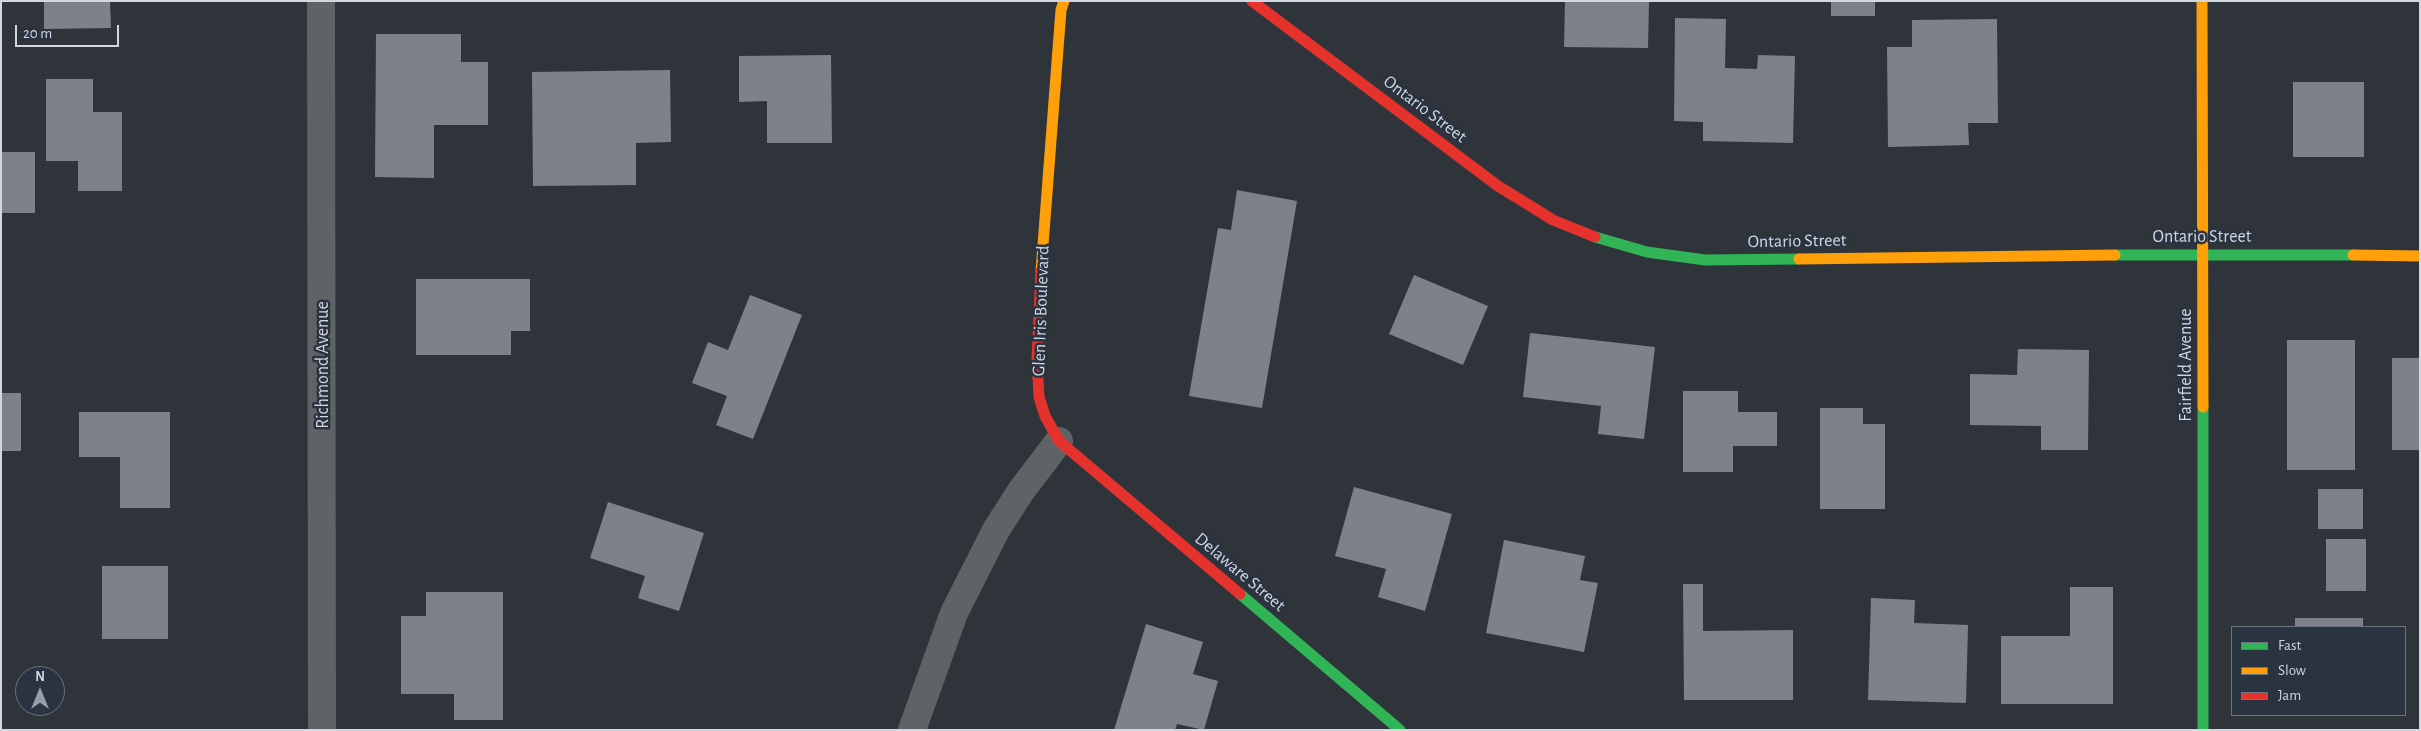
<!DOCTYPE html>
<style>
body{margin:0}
#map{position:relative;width:2421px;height:731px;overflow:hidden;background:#2f343b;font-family:"Alegreya Sans",sans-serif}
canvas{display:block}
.frame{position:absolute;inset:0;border:2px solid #d1d6df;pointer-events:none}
.legend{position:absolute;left:2231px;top:626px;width:175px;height:90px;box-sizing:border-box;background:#2a3340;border:1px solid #6d7480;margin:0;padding:6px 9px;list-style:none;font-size:15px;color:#d1d6df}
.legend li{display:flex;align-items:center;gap:10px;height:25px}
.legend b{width:25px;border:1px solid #6d7480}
.north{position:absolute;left:15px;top:666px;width:50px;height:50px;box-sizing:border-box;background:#2a3340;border:1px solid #6d7480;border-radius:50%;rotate:0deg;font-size:14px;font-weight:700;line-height:20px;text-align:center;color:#d1d6df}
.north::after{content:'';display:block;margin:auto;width:18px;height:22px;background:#989da6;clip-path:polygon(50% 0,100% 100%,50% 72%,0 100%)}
.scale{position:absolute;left:15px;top:25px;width:104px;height:22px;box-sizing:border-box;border:2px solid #d1d6df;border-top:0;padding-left:6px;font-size:15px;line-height:18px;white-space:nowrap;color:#d1d6df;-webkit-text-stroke:4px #2a3340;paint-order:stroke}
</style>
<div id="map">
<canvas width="2421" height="731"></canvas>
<div class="frame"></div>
<ul class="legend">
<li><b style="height:6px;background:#30b455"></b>Fast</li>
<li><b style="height:6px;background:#ff9f0a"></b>Slow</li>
<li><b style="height:6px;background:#e5322d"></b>Jam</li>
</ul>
<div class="north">N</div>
<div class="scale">20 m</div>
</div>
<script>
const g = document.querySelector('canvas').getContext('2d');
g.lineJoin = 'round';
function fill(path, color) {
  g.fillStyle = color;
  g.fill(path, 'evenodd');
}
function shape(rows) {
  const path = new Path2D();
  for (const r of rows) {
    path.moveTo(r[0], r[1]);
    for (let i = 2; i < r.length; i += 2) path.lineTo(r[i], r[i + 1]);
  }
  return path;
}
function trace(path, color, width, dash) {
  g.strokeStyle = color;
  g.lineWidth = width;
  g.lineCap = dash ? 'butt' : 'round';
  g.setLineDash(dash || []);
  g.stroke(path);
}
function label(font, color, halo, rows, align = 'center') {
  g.font = font + ' "Alegreya Sans",sans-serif';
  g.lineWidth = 5;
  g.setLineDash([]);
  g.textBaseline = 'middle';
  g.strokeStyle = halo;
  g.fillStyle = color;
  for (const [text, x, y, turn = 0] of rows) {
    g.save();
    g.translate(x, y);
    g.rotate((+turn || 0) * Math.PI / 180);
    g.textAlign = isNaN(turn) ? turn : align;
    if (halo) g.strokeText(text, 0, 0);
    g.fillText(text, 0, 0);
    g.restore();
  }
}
fill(shape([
 [44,1,110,1,111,28,44,29],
 [1565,1,1649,1,1648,48,1564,47],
 [1831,1,1875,1,1875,16,1831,16],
 [1675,18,1726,19,1725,68,1757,69,1758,55,1795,56,1793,143,1703,141,1703,122,1674,121],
 [1997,19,1998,123,1968,123,1969,145,1888,147,1887,47,1912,47,1912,20],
 [376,34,461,34,461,62,488,62,488,125,434,125,434,178,375,177],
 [831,55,832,143,767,143,767,101,739,102,739,56],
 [670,70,671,142,636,143,636,185,533,186,532,72],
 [46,79,93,79,93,112,122,112,122,191,78,191,78,161,46,161],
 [2293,82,2364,82,2364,157,2293,157],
 [1,152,35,152,35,213,1,213],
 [1237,190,1297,201,1262,408,1189,396,1218,228,1231,230],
 [1414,275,1488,306,1463,365,1389,334],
 [416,279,530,279,530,331,511,331,511,355,416,355],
 [750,295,802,315,753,439,716,425,727,396,692,383,708,342,728,350],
 [1530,333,1655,347,1644,439,1598,434,1601,406,1523,397],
 [2287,340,2355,340,2355,470,2287,470],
 [2018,349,2089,350,2088,450,2041,450,2041,426,1970,425,1970,374,2017,375],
 [2392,358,2420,358,2420,450,2392,450],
 [1683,391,1738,391,1738,412,1777,412,1777,446,1733,446,1733,472,1683,472],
 [1,393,21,393,21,451,1,451],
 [1820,408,1863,408,1863,424,1885,424,1885,509,1820,509],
 [79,412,170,412,170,508,120,508,120,457,79,457],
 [1354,487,1452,514,1425,611,1378,597,1386,569,1335,556],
 [2318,489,2363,489,2363,529,2318,529],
 [608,502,704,533,679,611,638,598,645,576,590,558],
 [2326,539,2366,539,2366,591,2326,591],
 [1504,540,1585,556,1580,580,1598,583,1584,652,1486,633],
 [102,566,168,566,168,639,102,639],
 [1683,584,1703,584,1703,631,1793,630,1793,700,1684,700],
 [2070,587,2113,587,2113,704,2001,704,2001,636,2070,636],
 [426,592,503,592,503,720,454,720,454,694,401,694,401,616,426,616],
 [1871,598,1915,600,1914,623,1968,625,1966,703,1868,700],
 [2295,618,2363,618,2363,627,2295,627],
 [1146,624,1203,642,1193,674,1218,681,1204,730,1177,724,1175,730,1114,730]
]), '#7e818b');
trace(shape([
 [321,1,322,730],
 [912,730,954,613,996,530,1021,491,1059,441]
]), '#606366', 28);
trace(shape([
 [1595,237,1647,252,1705,260,1799,259],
 [2115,255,2353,255],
 [2203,407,2203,730],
 [1240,594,1400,730]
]), '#30b455', 11);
trace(shape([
 [2202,1,2203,407],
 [2353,255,2420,256],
 [1799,259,2115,255],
 [1041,271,1061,10,1064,1]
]), '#ff9f0a', 11);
trace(shape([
 [1252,1,1498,186,1553,220,1595,237],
 [1041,271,1037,360,1039,397,1045,416,1059,441,1240,594]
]), '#e5322d', 11);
label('18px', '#d1d6df', '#2a3340', [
 ["Ontario Street",1425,109,37],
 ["Ontario Street",2202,237],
 ["Ontario Street",1797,241,-1],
 ["Glen Iris Boulevard",1041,311,-88],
 ["Richmond Avenue",323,365,-90],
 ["Fairfield Avenue",2186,365,-90],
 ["Delaware Street",1240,572,40]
]);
</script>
